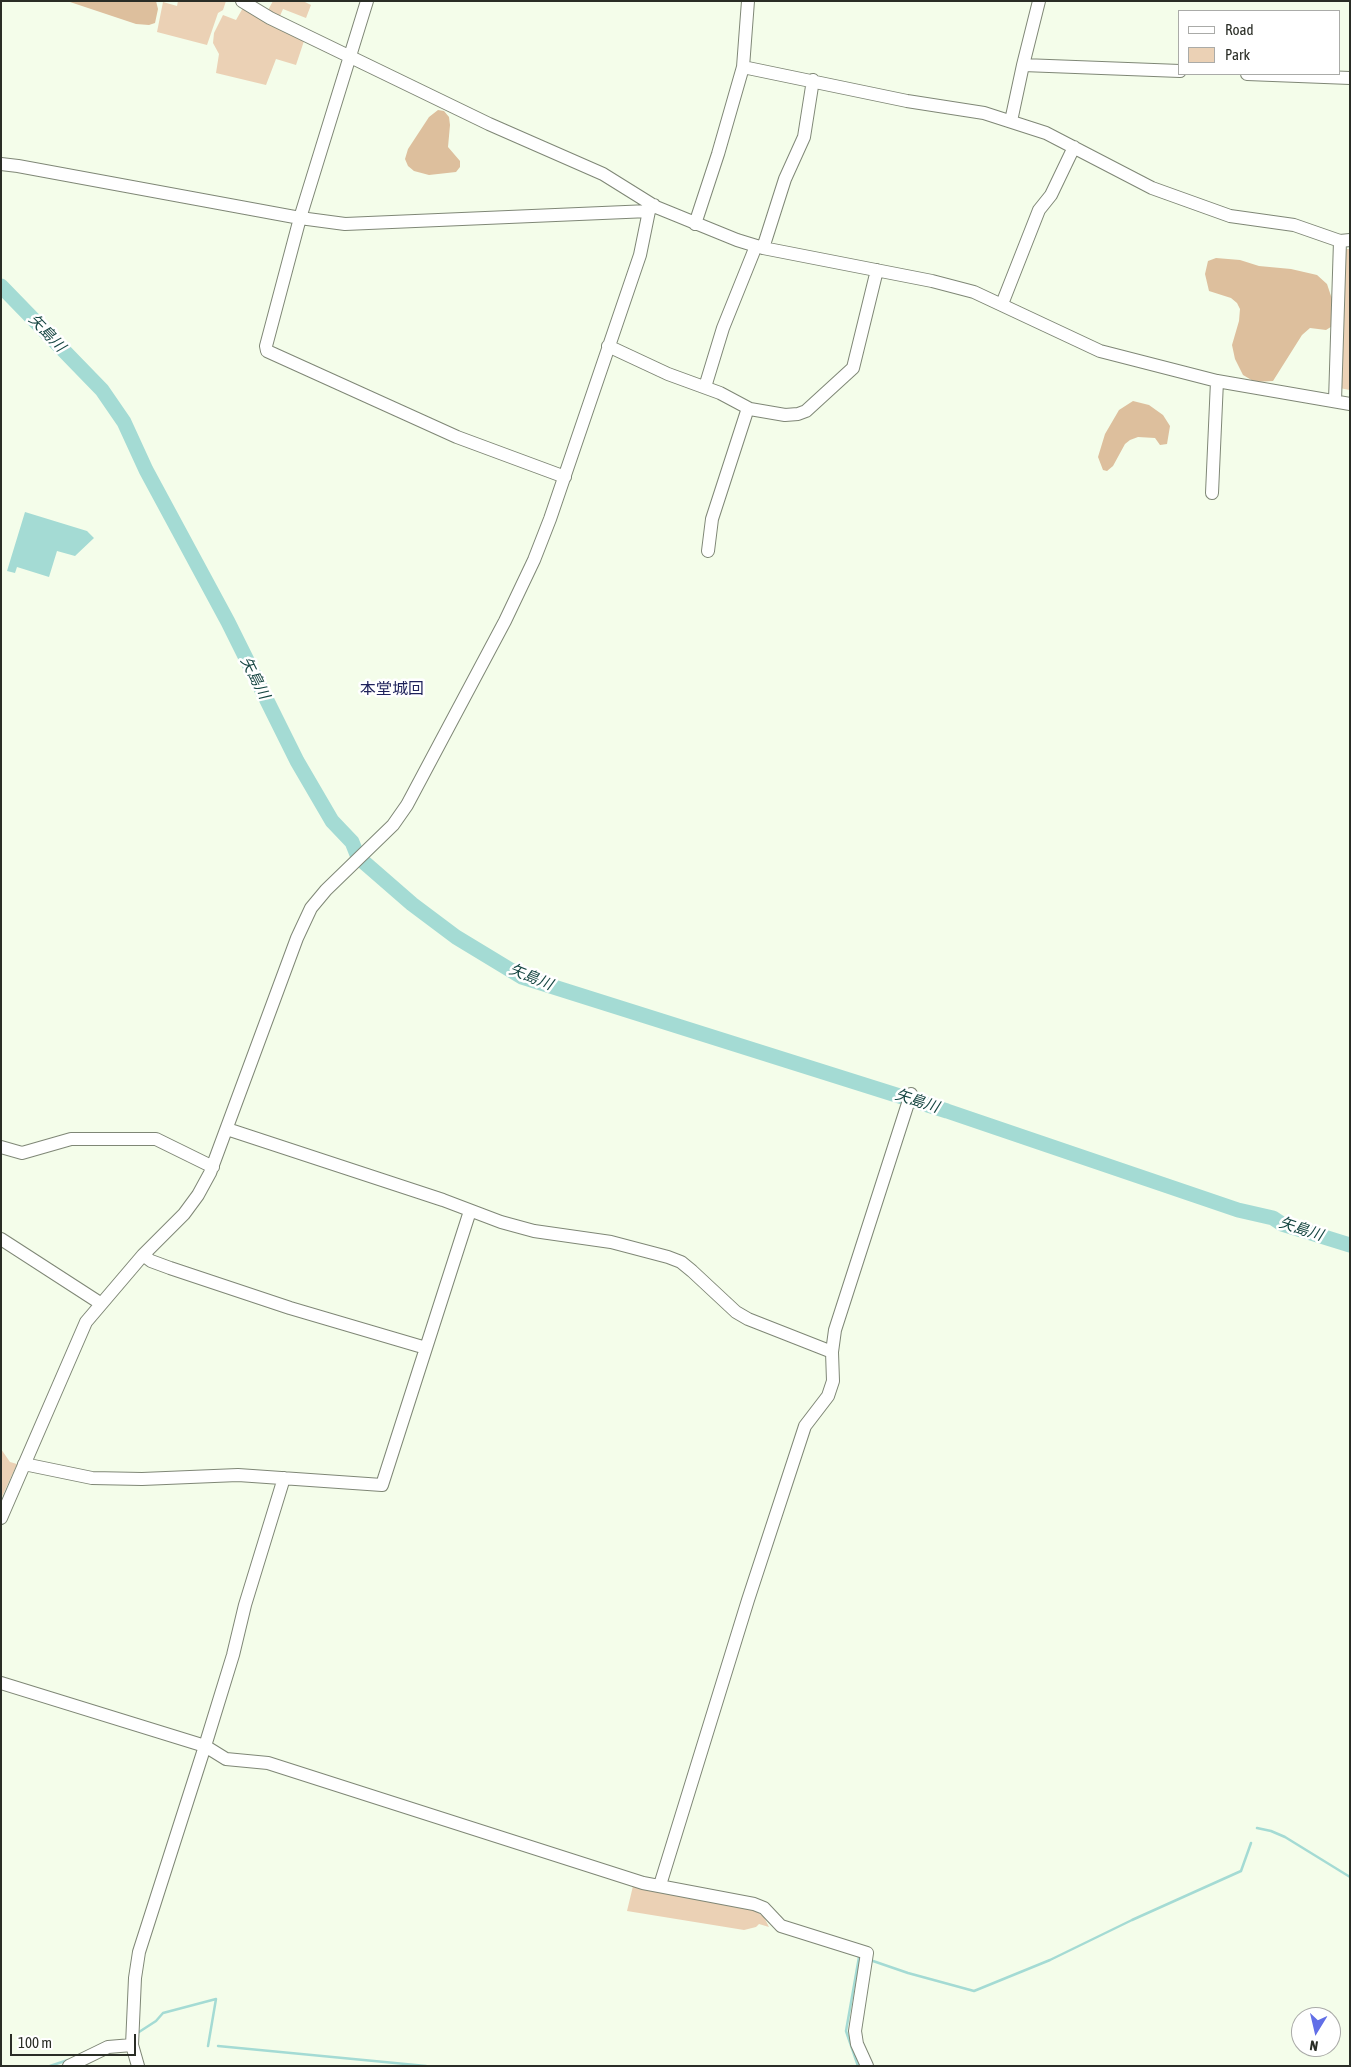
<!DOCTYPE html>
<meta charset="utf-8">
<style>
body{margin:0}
#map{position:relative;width:1351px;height:2067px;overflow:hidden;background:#f4fdea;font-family:"Asap Condensed",sans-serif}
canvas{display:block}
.frame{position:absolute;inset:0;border:2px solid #2a2d26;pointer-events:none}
.legend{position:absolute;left:1178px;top:10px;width:162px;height:65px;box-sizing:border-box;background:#fff;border:1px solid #aaaba8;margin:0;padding:6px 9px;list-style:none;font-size:15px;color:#2a2d26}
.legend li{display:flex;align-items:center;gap:10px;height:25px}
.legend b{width:25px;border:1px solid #aaaba8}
.north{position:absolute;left:1291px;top:2007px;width:50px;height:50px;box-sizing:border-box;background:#fff;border:1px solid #aaaba8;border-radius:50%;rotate:189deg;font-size:14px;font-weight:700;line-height:20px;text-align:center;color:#2a2d26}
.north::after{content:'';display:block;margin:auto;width:18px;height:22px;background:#626fe7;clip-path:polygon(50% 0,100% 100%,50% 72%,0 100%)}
.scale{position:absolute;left:10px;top:2034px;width:126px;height:22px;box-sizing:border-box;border:2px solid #2a2d26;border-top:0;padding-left:6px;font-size:15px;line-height:18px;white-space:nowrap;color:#2a2d26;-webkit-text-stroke:4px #fff;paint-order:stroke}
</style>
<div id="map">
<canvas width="1351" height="2067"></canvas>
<div class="frame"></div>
<ul class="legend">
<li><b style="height:6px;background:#fff"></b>Road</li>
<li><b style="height:14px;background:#ebd1b5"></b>Park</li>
</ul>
<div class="north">N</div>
<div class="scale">100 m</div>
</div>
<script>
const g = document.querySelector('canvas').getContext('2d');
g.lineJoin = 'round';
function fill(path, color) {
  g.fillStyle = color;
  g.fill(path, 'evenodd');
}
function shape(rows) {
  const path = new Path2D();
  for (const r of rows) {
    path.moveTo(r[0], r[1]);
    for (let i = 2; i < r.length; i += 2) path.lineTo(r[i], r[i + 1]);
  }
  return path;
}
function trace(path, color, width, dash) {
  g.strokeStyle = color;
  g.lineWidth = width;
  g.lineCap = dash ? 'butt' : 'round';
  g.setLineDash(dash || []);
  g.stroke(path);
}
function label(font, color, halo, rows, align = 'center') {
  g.font = font + ' "Asap Condensed","Noto Sans JP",sans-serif';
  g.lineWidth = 5;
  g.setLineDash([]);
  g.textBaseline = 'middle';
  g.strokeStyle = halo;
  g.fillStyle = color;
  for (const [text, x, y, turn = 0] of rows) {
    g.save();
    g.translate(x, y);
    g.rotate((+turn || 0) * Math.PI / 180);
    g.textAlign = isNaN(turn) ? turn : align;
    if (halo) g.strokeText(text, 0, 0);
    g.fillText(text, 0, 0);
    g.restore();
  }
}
fill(shape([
 [178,1,226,1,223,10,218,13,207,45,157,32,163,2,177,6],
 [273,1,303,1,311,5,306,18,283,9,279,18,267,12],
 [244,6,304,41,296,65,276,59,266,85,216,73,219,54,213,43,214,33,223,15,236,20],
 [1344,249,1350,249,1350,390,1339,388],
 [1,1449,10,1462,17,1464,1,1499],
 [633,1886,751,1908,764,1917,769,1927,759,1924,756,1927,744,1930,627,1911]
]), '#ebd1b5');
fill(shape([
 [67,1,156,1,158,9,155,23,149,25,136,24],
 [438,110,444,111,449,117,450,125,448,147,460,161,460,167,456,172,429,175,414,171,408,166,405,159,408,149,429,117],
 [1216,258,1240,260,1259,266,1291,269,1317,275,1327,284,1334,305,1334,325,1326,330,1310,328,1302,335,1273,381,1255,382,1243,375,1235,359,1232,345,1239,321,1240,309,1237,303,1231,298,1209,291,1205,274,1208,261],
 [1133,401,1149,405,1163,415,1170,426,1167,444,1160,445,1155,438,1138,437,1130,440,1125,444,1113,466,1107,471,1103,470,1098,457,1105,434,1119,410]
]), '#ddbf9d');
fill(shape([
 [25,512,87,531,94,538,75,556,57,551,49,577,17,567,15,573,7,571]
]), '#a4dbd4');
trace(shape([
 [1257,1828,1271,1831,1285,1837,1350,1877],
 [873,1961,908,1973,974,1991,1050,1960,1132,1920,1241,1871,1251,1843],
 [139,2032,156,2021,163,2013,216,1999,208,2046],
 [218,2046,426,2066],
 [50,2066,68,2060],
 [858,2066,846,2031,859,1957]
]), '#a4dbd4', 2.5);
trace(shape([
 [1,286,102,390,124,422,146,470,228,622,297,761,332,821,352,842,358,857,412,904,456,937,522,977,947,1111,1238,1210,1273,1218,1282,1224,1350,1245]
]), '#a4dbd4', 15);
const minor = shape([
 [242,1,270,18,489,124,603,174,656,207,737,240,763,248,932,281,974,292,1100,351,1217,381,1350,404],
 [367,1,300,218,266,346,267,351,457,437,565,477],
 [1023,65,1180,71],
 [743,67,907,101,984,113,1046,133,1152,188,1230,216,1294,225,1340,241,1350,240],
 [1247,74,1350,78],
 [1011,121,1023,65,1039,1],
 [1,164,18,166,300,218,345,224,649,211],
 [695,224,718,154,743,67,748,1],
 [763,248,785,179,804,137,813,80],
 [1002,304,1039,210,1051,195,1074,147],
 [608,346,668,374,720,393,750,409,785,415,798,414,806,411,853,368,877,270],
 [705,387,723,328,756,246],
 [1335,401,1340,241],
 [1212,493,1217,381],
 [708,551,712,519,748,408],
 [227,1129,443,1200,501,1222,534,1231,611,1242,668,1257,681,1262,692,1271,736,1312,748,1319,832,1352],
 [1,1147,22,1153,71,1139,156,1139,213,1167],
 [1,1239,100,1303],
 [143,1255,151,1261,170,1268,290,1308,426,1348],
 [24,1464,92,1478,142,1479,238,1475,382,1485,470,1211],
 [1,1518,86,1322,143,1255,184,1214,198,1195,210,1173,297,938,311,908,326,890,393,825,407,805,505,621,534,560,550,519,640,255,649,211,654,205],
 [1,1683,205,1746,226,1759,268,1763,643,1883,754,1904,764,1908,781,1926,867,1953,855,2031,857,2044,867,2066],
 [660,1885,748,1600,805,1426,828,1396,833,1381,832,1352,835,1330,911,1094],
 [69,2066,108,2047,132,2045],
 [138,2066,132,2045,135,1978,139,1952,205,1746,233,1655,245,1605,284,1478]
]);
trace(minor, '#7f8776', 14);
trace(minor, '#fff', 12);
label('italic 15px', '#164642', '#fff', [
 ["矢島川",47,333,46],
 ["矢島川",255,678,63],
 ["矢島川",531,977,22],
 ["矢島川",917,1101,18],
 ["矢島川",1301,1229,18]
]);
label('16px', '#1e225b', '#fff', [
 ["本堂城回",392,689]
]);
</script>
